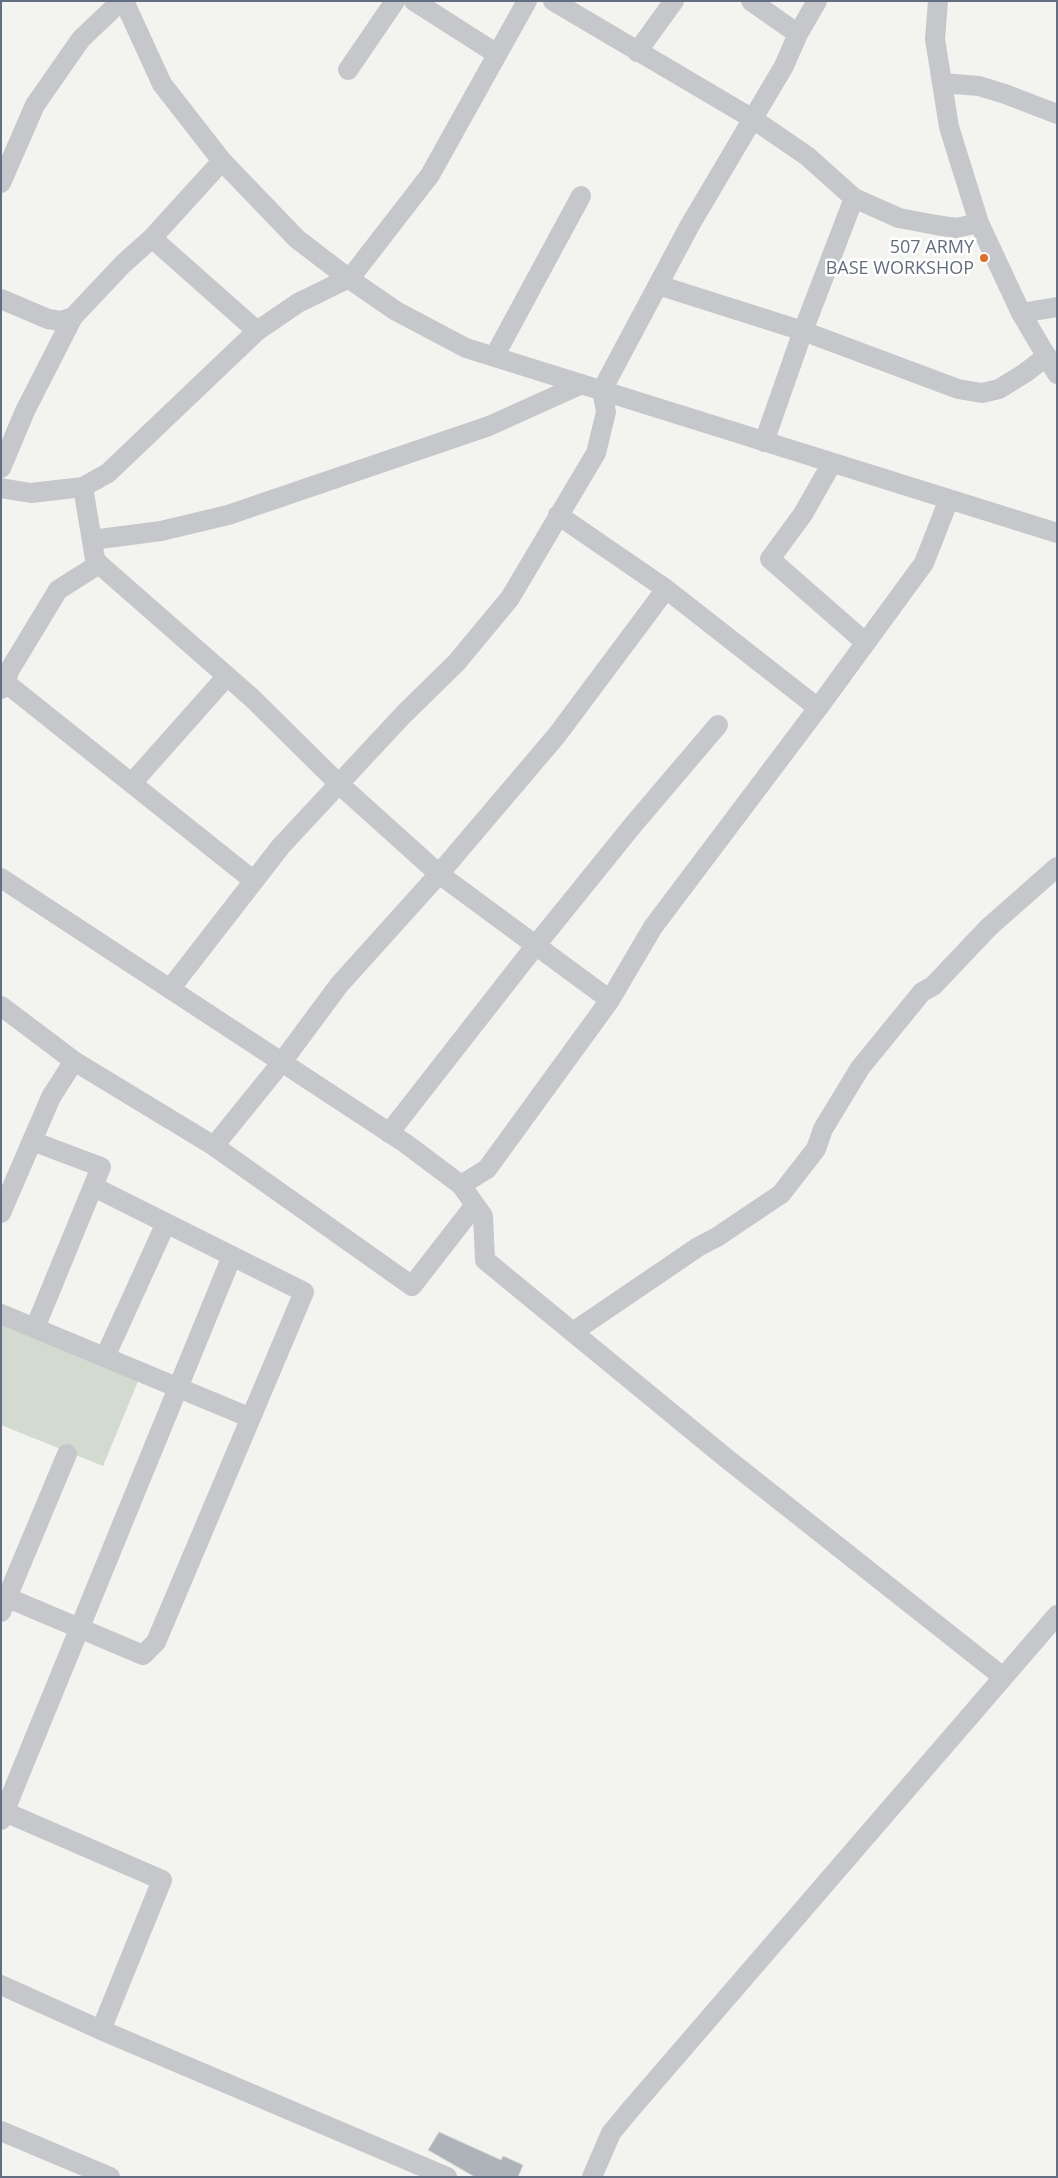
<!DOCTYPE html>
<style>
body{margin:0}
#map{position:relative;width:1058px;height:2178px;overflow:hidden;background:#f3f4ef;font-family:"Open Sans",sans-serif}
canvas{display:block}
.frame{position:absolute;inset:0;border:2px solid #626e81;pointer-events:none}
</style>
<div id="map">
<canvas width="1058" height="2178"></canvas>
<div class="frame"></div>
</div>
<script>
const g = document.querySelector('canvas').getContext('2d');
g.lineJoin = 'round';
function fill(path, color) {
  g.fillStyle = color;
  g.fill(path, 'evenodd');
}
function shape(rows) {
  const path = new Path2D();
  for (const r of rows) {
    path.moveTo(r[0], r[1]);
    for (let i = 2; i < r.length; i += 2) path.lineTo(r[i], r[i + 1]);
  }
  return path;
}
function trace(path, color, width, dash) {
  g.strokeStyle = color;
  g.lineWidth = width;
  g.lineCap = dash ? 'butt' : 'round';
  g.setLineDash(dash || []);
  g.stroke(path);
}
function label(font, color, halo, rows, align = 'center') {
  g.font = font + ' "Open Sans",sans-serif';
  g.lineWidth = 5;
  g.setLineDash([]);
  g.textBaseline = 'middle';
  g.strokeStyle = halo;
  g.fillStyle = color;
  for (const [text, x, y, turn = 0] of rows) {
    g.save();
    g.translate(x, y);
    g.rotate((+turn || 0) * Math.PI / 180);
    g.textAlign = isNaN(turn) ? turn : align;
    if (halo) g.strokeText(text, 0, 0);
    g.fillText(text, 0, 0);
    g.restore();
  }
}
fill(shape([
 [1,1321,139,1379,103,1466,1,1425]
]), '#d3dbd0');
const building = shape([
 [439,2132,501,2160,503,2156,523,2165,518,2177,475,2177,428,2150,439,2132]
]);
fill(building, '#aeb3b9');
trace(building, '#d4d5d2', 1);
trace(shape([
 [124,1,162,84,222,161,297,239,348,278,396,311,466,348,1057,533],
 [414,1,497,54],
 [553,1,753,119,807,156,854,198,899,218,936,225,956,228,979,223],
 [751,1,798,34],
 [938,1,935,39,949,127,979,223,1021,313,1057,374],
 [637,52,674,1],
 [348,70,395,1],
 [942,83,979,86,1005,94,1057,114],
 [1,183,35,105,81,39,121,1],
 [152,238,257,331],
 [658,285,803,331,958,389,982,393,999,389,1025,373,1047,356],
 [1,299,48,319,61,321,73,317,123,264,152,238,222,161],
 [1021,313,1057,307],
 [494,357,581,196],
 [764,442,803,331,854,198],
 [832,463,803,514,770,559,866,643],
 [1,468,25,411,73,317],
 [83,487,95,559,99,564,252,698,339,784,439,874,610,1000],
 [1,488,31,493,83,487,108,473,257,331,298,303,351,277,430,175,527,1],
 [558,515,666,589,818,708,924,563,949,499],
 [92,540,161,531,228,515,489,426,582,384],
 [6,683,254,881],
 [1,689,6,683,9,671,58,590,99,564],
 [132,783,227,676],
 [1,878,405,1143,461,1185,483,1216,485,1260,726,1458,1003,1677],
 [170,989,281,846,403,715,457,662,510,598,596,453,606,412,602,390,690,225,784,66,798,34,817,1],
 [1,1006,74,1061],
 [389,1133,536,945,633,825,718,725],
 [32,1141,101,1167,35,1328],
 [214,1146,282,1062,339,985,439,874,557,735,666,589],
 [461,1185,487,1169,610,1000,653,927,818,708],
 [1,1213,51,1097,74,1061,214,1146,412,1286,475,1205],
 [1,1314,251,1418],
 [573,1332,698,1247,717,1237,781,1194,816,1149,823,1129,860,1068,922,992,933,986,989,927,1057,867],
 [105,1357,166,1223],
 [1,1595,143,1655,156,1642,304,1292,94,1187],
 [1,1612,67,1454],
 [5,1812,162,1880,101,2030,447,2177],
 [1,1820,232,1256],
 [1,1985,101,2030],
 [1,2131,110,2177],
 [592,2177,611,2133,630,2110,1057,1615]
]), '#c5c7cb', 20);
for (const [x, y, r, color] of [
 [984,258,5,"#e46b1f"]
]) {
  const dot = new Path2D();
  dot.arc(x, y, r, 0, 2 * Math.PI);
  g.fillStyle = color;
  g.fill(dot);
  trace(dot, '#fff', 2);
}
label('18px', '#626e81', '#fff', [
 ["507 ARMY",974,248],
 ["BASE WORKSHOP",974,269]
], 'right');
</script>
